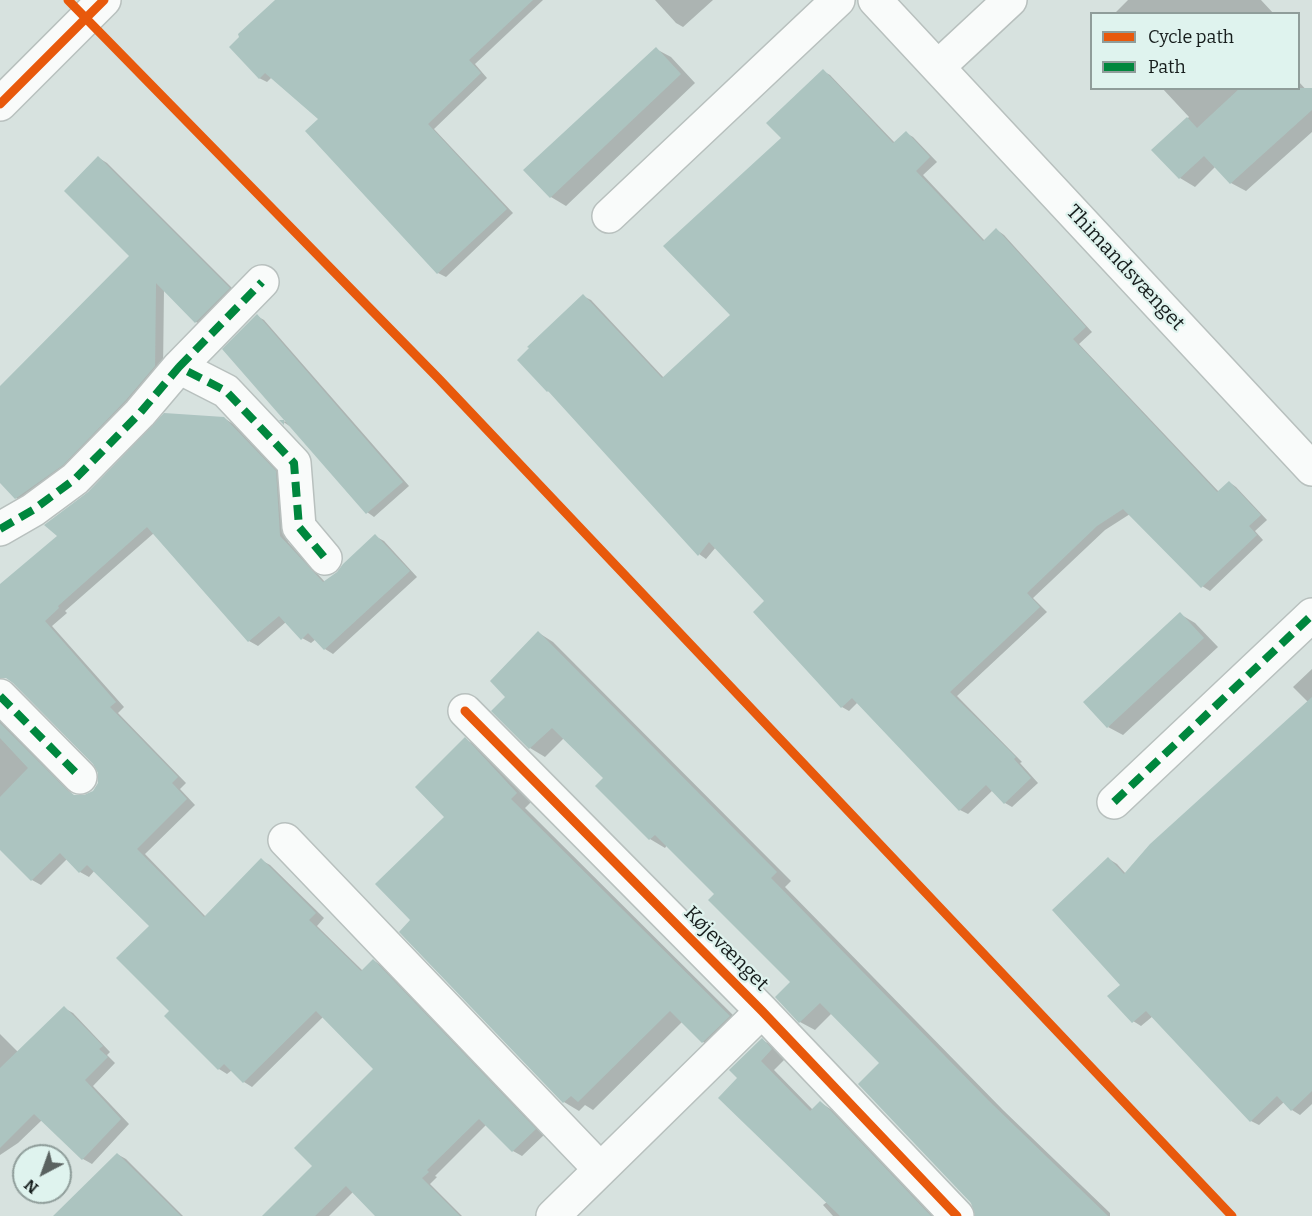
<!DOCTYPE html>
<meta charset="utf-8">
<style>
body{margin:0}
#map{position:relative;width:1312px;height:1216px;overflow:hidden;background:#d7e2df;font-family:Bitter,serif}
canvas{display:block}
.legend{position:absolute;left:1090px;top:12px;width:210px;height:78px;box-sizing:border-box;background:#dff3ee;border:2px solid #8f9d9a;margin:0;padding:8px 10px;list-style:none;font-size:18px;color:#161d1c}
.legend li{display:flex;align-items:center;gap:12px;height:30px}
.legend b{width:30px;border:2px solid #8f9d9a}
.north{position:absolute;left:12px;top:1144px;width:60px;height:60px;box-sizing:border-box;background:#dff3ee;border:2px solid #8f9d9a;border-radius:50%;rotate:221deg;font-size:16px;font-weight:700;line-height:24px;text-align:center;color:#161d1c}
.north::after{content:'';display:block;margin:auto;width:21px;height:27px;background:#5a6260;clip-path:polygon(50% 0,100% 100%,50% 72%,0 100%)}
</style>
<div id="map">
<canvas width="1312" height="1216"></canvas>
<ul class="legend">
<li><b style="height:8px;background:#e8590c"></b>Cycle path</li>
<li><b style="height:8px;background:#00873e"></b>Path</li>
</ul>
<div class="north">N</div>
</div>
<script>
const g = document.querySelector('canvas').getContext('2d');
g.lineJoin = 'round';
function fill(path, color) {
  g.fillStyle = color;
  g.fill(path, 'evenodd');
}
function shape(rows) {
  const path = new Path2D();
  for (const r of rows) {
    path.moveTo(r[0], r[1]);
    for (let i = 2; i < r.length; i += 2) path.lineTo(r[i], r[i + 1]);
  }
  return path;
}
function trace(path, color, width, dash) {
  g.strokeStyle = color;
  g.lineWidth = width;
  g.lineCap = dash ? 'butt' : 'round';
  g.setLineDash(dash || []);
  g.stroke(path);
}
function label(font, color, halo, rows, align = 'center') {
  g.font = font + ' Bitter,serif';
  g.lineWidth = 4.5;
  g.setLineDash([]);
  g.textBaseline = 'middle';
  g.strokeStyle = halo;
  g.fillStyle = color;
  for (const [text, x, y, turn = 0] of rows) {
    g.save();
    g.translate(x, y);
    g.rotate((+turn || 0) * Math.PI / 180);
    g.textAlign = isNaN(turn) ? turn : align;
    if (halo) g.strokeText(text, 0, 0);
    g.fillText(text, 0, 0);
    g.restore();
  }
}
fill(shape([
 [277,0,543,0,475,64,487,78,434,129,513,213,446,277,438,273,307,132,320,119,272,77,267,82,259,78],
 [655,0,713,0,683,27,676,23],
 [1128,0,1261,0,1274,14,1114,14],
 [656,49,671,57,695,83,566,206,551,197,525,170],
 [823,71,830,75,895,143,906,133,913,137,937,162,923,175,985,241,997,230,1004,235,1092,332,1079,344,1219,492,1229,482,1236,487,1267,520,1255,531,1263,540,1210,591,1202,586,1130,514,1105,530,1033,598,1047,612,957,696,1022,762,1020,763,1038,783,1012,807,1005,803,993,790,968,814,960,810,858,702,849,711,842,707,767,601,716,547,706,559,699,554,553,394,548,391,583,296,591,300,664,378,732,315,783,138],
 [1298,81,1312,96,1312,132,1246,191,1231,183,1216,166,1195,187,1180,178,1153,150,1189,117,1162,88,1298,88],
 [99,158,107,163,238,294,205,327,196,322,164,289,163,371,135,405,24,503,16,498,0,481,0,388,131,256],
 [257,316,264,320,409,486,374,517,367,512,291,427,282,421,287,422],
 [224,418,233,424,284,477,288,542,325,582,339,573,375,536,384,541,417,577,333,654,325,649,316,639,311,643,302,638,286,622,258,646,249,641,154,533,65,611,67,613,52,626,124,707,118,713,186,783,180,789,195,805,145,854,206,917,261,860,270,865,324,918,317,926,363,971,373,960,382,966,544,1135,522,1156,513,1151,486,1125,435,1176,437,1177,430,1184,462,1216,378,1216,353,1192,329,1216,264,1216,315,1166,375,1069,324,1016,252,1087,244,1082,232,1070,227,1074,219,1069,171,1011,151,926,95,870,89,877,80,872,68,858,41,885,32,880,0,848,0,720,75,797,86,796,94,792,100,782,100,772,0,646,0,584,2,585],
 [1180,614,1195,623,1218,647,1123,735,1108,727],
 [539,633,553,642,791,881,785,887,1003,1110,1110,1213,1110,1216,977,1216,977,1212,881,1063,832,1013,815,1030,800,1022,792,982,716,894,667,845,665,848,650,839,597,786,606,778,564,738,545,757,530,748,493,711,508,697],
 [1312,669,1312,1104,1300,1115,1292,1110,1284,1102,1259,1125,1251,1121,1153,1016,1141,1026,1133,1021,1122,985,1109,859,1117,864,1126,874,1308,702,1293,687],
 [465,739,480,748,531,802,525,808,744,1026,718,1051,703,1042,682,1022,593,1110,585,1105,579,1111,564,1102,412,920,446,817],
 [64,1008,73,1013,110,1052,107,1055,115,1063,93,1086,129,1124,92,1164,83,1159,42,1120,18,1143,0,1155,0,1034,18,1052],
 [762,1040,777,1048,786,1058,774,1070,813,1110,821,1103,835,1112,936,1216,833,1216,823,1205,827,1202,740,1078],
 [117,1154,126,1159,183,1216,55,1216]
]), '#0003');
fill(shape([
 [275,0,533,0,469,60,481,73,428,124,507,209,437,274,305,131,318,119,265,73,259,79,229,47,239,37,238,34],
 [656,47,681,74,550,198,523,170],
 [823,69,893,143,906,131,930,157,916,171,983,241,996,228,1086,327,1073,339,1217,492,1229,481,1261,515,1249,526,1257,535,1201,588,1123,509,1097,526,1027,593,1040,607,950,692,1016,757,1014,759,1031,778,1004,804,986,785,959,811,852,698,841,708,753,612,764,601,709,542,698,556,548,391,547,392,517,360,529,348,527,347,583,294,662,378,730,315,663,246,781,138,766,123],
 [1240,88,1312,88,1312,110,1230,184,1204,156,1179,179,1151,150,1187,117,1197,128],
 [98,156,230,288,195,323,156,283,155,366,126,400,63,465,15,499,0,483,0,386,129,256,64,191],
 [257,314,403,482,366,514,284,420,284,425,279,420,284,420,222,349],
 [164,413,224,417,276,471,280,536,323,582,337,572,343,564,375,534,410,571,324,650,308,633,301,640,279,616,248,642,147,527,58,606,59,608,45,621,116,702,110,707,178,777,172,783,187,799,137,849,204,917,261,858,316,913,309,920,361,971,373,959,536,1129,512,1152,479,1119,427,1170,429,1172,422,1178,460,1216,375,1216,346,1186,315,1216,262,1216,312,1166,294,1148,373,1069,316,1011,243,1083,224,1064,218,1070,164,1016,169,1011,116,958,149,926,87,865,79,873,60,853,31,881,0,850,0,797,28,768,0,738,0,723,67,790,74,795,84,795,93,791,98,783,98,773,93,764,13,683,6,678,0,678,0,584,57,536,44,525,88,492],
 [1180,612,1204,638,1107,728,1083,702],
 [538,631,777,872,771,878,988,1100,1108,1216,975,1216,971,1203,858,1084,879,1063,820,1003,799,1023,775,997,790,982,708,900,714,894,655,835,649,840,595,786,603,778,552,728,529,749,491,711,505,697,490,681],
 [1312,697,1312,1091,1291,1111,1277,1096,1250,1122,1146,1011,1132,1023,1107,996,1120,985,1052,910,1108,857,1124,874,1150,844],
 [465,737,517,793,511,799,730,1016,702,1043,670,1011,578,1102,571,1096,563,1103,399,932,410,920,375,884,444,817,415,787],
 [64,1006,103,1046,99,1049,108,1057,85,1080,121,1119,82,1160,34,1114,0,1148,0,1068],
 [762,1038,772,1049,761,1061,810,1111,820,1101,831,1111,931,1216,840,1216,718,1098,737,1078,729,1070],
 [117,1153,181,1216,53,1216]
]), '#acc4c0');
const minor = shape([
 [875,0,1312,469],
 [938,67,1010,0],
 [0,104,104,0],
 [609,216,838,0],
 [179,367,262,282],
 [0,529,33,510,75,479,140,413,179,367,226,391,294,463,299,527,325,558],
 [0,696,80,777],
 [465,711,762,1011,957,1216],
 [1114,802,1312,615],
 [285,840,600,1169],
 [553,1216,762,1011]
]);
trace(minor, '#b8c0be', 36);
trace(minor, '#f9fbfa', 33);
trace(shape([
 [179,367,262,282],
 [0,529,33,510,75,479,140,413,179,367,226,391,294,463,299,527,325,558],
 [0,696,80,777],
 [1114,802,1312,615]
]), '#00873e', 8, [15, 8]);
trace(shape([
 [68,0,438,378,1232,1216],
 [0,104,104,0],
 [465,711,762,1011,957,1216]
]), '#e8590c', 9);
label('20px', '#161d1c', '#dff3ee', [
 ["Thimandsvænget",1125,268,47],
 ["Køjevænget",726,949,45]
]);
</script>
